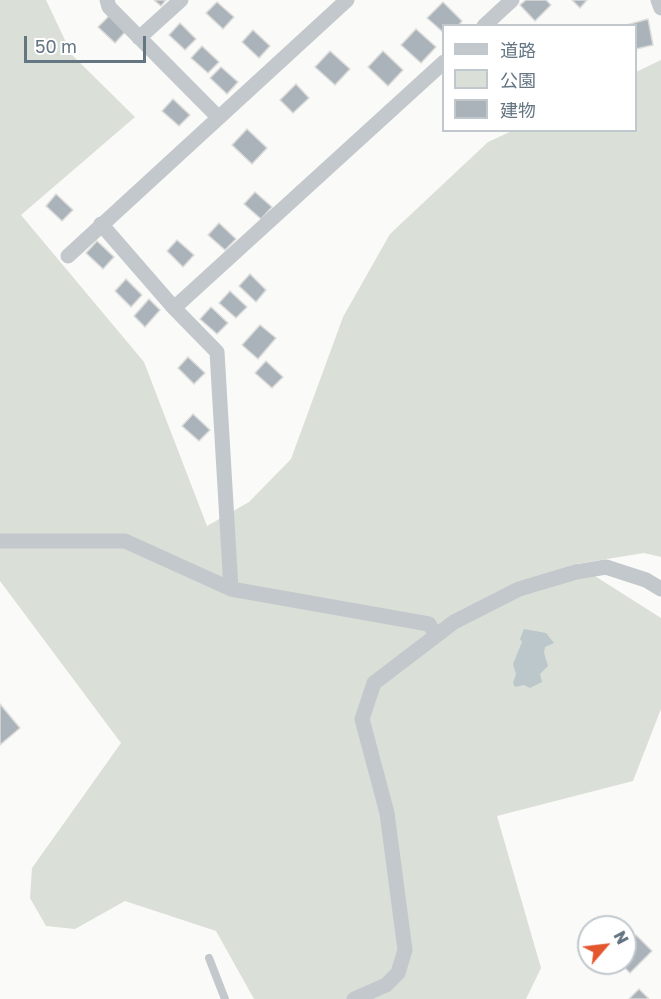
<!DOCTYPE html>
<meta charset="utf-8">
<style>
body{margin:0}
#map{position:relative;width:661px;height:999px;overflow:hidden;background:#fafaf8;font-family:"Golos Text","Noto Sans JP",sans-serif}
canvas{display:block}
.legend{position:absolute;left:442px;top:24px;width:195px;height:108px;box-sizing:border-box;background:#fff;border:2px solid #c1c8cd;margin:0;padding:8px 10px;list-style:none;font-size:18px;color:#657683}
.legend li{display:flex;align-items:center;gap:12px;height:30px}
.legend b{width:30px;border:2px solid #c1c8cd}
.north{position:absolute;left:577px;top:915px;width:60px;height:60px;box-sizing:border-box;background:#fff;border:2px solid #c1c8cd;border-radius:50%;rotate:62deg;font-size:16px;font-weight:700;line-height:24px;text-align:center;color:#657683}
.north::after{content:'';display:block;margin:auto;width:21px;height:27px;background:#e4572e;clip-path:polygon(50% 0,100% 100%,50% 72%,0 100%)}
.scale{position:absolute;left:24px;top:36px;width:122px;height:27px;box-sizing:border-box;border:3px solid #657683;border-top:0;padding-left:8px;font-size:18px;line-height:21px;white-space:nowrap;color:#657683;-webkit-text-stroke:4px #fff;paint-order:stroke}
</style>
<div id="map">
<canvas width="661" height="999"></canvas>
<ul class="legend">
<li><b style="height:8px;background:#c3c8cc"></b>道路</li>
<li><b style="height:16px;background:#dadfd7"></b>公園</li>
<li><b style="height:16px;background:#aab3b9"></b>建物</li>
</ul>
<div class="north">N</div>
<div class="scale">50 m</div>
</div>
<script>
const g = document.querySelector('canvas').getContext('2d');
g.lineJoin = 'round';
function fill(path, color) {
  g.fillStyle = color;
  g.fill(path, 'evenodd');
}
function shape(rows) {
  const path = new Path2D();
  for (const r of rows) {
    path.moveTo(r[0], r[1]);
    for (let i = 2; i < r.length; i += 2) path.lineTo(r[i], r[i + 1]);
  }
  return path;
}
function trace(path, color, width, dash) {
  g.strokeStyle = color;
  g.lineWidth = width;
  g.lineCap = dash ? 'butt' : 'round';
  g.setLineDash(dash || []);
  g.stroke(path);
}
fill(shape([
 [0,0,46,0,72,55,135,117,21,215,144,362,207,526,249,502,291,459,343,317,390,234,488,142,512,131,636,130,636,72,661,60,661,557,644,553,576,564,661,618,661,709,633,781,497,816,541,968,526,999,254,999,216,931,125,901,75,929,46,926,30,898,32,868,121,743,0,581]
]), '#dadfd7');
fill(shape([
 [524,629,546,633,554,643,545,647,544,653,548,666,540,674,542,682,530,688,524,685,515,687,513,683,516,674,513,664,522,642,520,639]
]), '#bbc7cb');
const building = shape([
 [154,0,166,0,161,6,154,0],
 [526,0,546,0,551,5,535,21,520,5,526,0],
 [572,0,587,0,580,8,572,0],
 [217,2,234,17,223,29,206,13,217,2],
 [443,2,462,21,458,26,444,26,444,33,427,18,443,2],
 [109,16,126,31,115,43,98,27,109,16],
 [648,19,653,45,636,49,636,26,623,26,648,19],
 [180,23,196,39,185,50,169,35,180,23],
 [416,29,436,47,421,63,401,45,416,29],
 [253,30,270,46,259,58,242,42,253,30],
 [202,46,219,62,208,73,191,58,202,46],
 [330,51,350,69,335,85,315,67,330,51],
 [383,51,403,70,388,86,368,67,383,51],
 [221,67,238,82,227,94,210,78,221,67],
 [296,84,309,98,293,113,280,100,296,84],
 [173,99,190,115,179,126,162,111,173,99],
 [247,129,267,148,252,164,232,145,247,129],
 [255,192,272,207,261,219,244,204,255,192],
 [56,194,73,210,62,221,46,206,56,194],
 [219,223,236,239,225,250,208,235,219,223],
 [177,240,194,255,183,267,167,251,177,240],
 [97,241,114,257,103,269,86,253,97,241],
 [250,274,266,290,256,302,239,286,250,274],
 [126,279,142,295,131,307,115,291,126,279],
 [230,291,247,307,236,318,219,303,230,291],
 [149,299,160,310,145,327,134,316,149,299],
 [211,307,228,323,217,334,200,319,211,307],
 [260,325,276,338,258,359,242,345,260,325],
 [188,357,205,373,194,384,178,368,188,357],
 [266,361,283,377,272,388,255,373,266,361],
 [193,414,210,430,199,441,182,426,193,414],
 [0,704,20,728,0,745,0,704],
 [636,935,652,951,630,973,620,963,625,963,625,946,636,935],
 [639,989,649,999,629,999,639,989]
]);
fill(building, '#aab3b9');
trace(building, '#dcdcda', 1.5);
trace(shape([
 [209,958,225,999]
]), '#c3c8cc', 8);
trace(shape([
 [107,0,109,7,218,117],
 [658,0,661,8],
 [484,26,512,0],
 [139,38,181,0],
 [101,224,174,308,217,352,231,589],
 [68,256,347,0],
 [174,308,444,62],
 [0,541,125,541,231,589,429,624,435,634],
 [354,999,386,985,398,973,405,950,387,813,362,719,374,683,454,622,519,589,576,572,606,567,646,580,661,589]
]), '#c3c8cc', 15);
</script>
